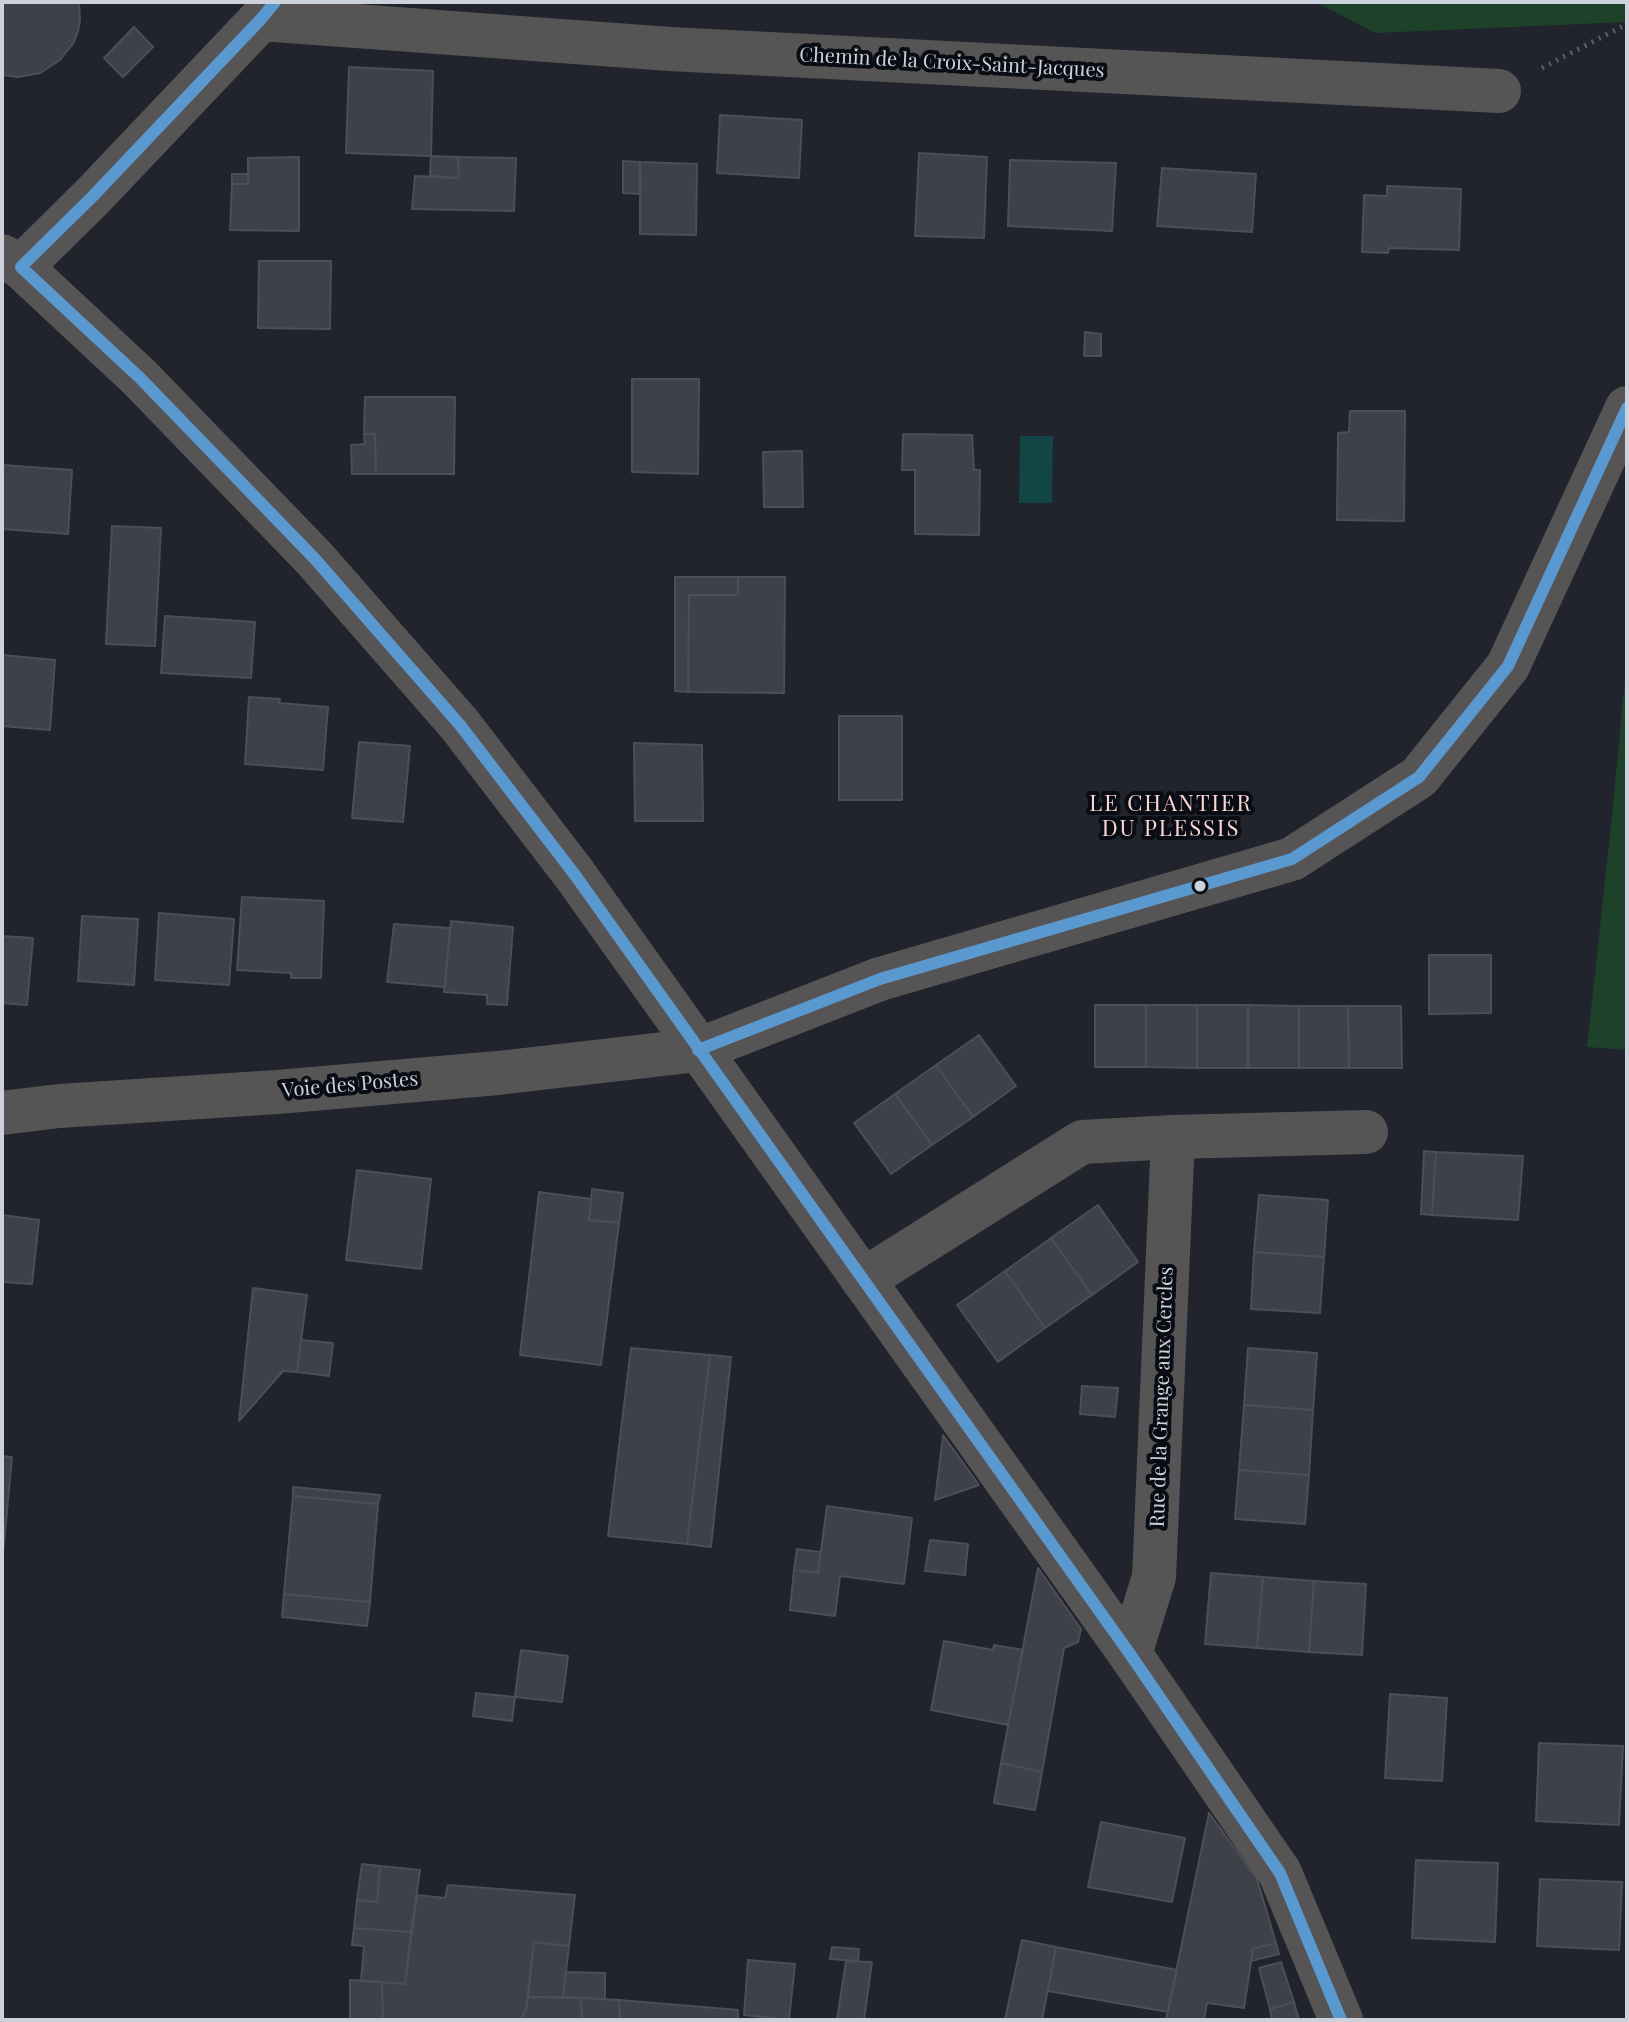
<!DOCTYPE html>
<style>
body{margin:0}
#map{position:relative;width:1629px;height:2022px;overflow:hidden;background:#21242c;font-family:"Playfair Display",serif}
canvas{display:block}
.frame{position:absolute;inset:0;border:4px solid #ccd1db;pointer-events:none}
</style>
<div id="map">
<canvas width="1629" height="2022"></canvas>
<div class="frame"></div>
</div>
<script>
const g = document.querySelector('canvas').getContext('2d');
g.lineJoin = 'round';
function fill(path, color) {
  g.fillStyle = color;
  g.fill(path, 'evenodd');
}
function shape(rows) {
  const path = new Path2D();
  for (const r of rows) {
    path.moveTo(r[0], r[1]);
    for (let i = 2; i < r.length; i += 2) path.lineTo(r[i], r[i + 1]);
  }
  return path;
}
function trace(path, color, width, dash) {
  g.strokeStyle = color;
  g.lineWidth = width;
  g.lineCap = dash ? 'butt' : 'round';
  g.setLineDash(dash || []);
  g.stroke(path);
}
function label(font, color, halo, rows, align = 'center') {
  g.font = font + ' "Playfair Display",serif';
  g.lineWidth = 8;
  g.setLineDash([]);
  g.textBaseline = 'middle';
  g.strokeStyle = halo;
  g.fillStyle = color;
  for (const [text, x, y, turn = 0] of rows) {
    g.save();
    g.translate(x, y);
    g.rotate((+turn || 0) * Math.PI / 180);
    g.textAlign = isNaN(turn) ? turn : align;
    if (halo) g.strokeText(text, 0, 0);
    g.fillText(text, 0, 0);
    g.restore();
  }
}
fill(shape([
 [1316,2,1627,2,1627,22,1375,33],
 [1627,658,1627,1050,1587,1047,1612,816]
]), '#1e4129');
fill(shape([
 [1020,436,1053,436,1052,503,1019,503]
]), '#124546');
const building = shape([
 [2,2,79,2,80,20,78,31,74,42,60,60,40,73,18,77,2,75,2,2],
 [134,27,153,47,123,77,104,58,134,27],
 [349,67,433,71,431,156,346,153,349,67],
 [720,115,802,120,799,178,717,173,720,115],
 [919,153,987,157,984,238,915,236,919,153],
 [431,156,458,157,459,178,430,176,431,156],
 [299,157,299,231,230,230,232,184,248,184,248,158,299,157],
 [458,157,516,158,514,211,412,209,415,176,459,178,458,157],
 [1010,160,1116,163,1112,231,1008,226,1010,160],
 [623,161,640,162,641,194,623,193,623,161],
 [640,162,697,164,696,235,640,234,640,162],
 [1162,168,1256,174,1252,232,1157,226,1162,168],
 [232,174,248,174,248,184,232,184,232,174],
 [1387,186,1461,189,1459,250,1389,248,1388,253,1362,252,1364,195,1387,196,1387,186],
 [259,261,331,261,330,329,258,328,259,261],
 [1085,332,1101,334,1101,356,1084,356,1085,332],
 [632,379,699,379,698,474,632,472,632,379],
 [365,397,455,397,454,474,376,474,375,434,364,434,365,397],
 [1350,411,1405,411,1404,521,1337,520,1338,433,1349,432,1350,411],
 [364,434,375,434,376,474,352,474,351,445,365,444,364,434],
 [903,434,972,435,974,470,980,470,979,535,915,534,915,470,902,470,903,434],
 [802,451,803,507,764,507,763,452,802,451],
 [2,465,72,470,68,534,2,529,2,465],
 [112,526,161,528,155,646,106,644,112,526],
 [675,577,738,577,738,595,689,595,688,692,675,691,675,577],
 [738,577,785,577,784,693,688,692,689,595,738,595,738,577],
 [165,616,255,622,251,678,161,673,165,616],
 [2,655,55,660,50,730,2,726,2,655],
 [249,697,280,699,279,703,328,707,323,770,245,764,249,697],
 [839,716,902,716,902,800,839,800,839,716],
 [359,742,410,746,403,822,352,818,359,742],
 [634,743,702,745,703,821,635,821,634,743],
 [242,897,324,901,321,978,291,978,291,973,237,970,242,897],
 [159,913,234,919,229,985,155,980,159,913],
 [82,916,138,919,134,985,78,981,82,916],
 [451,921,513,927,507,1005,487,1004,487,995,444,992,451,921],
 [394,924,450,928,445,987,387,982,394,924],
 [2,936,33,938,27,1005,2,1003,2,936],
 [1429,955,1491,955,1491,1013,1429,1014,1429,955],
 [1095,1005,1146,1005,1146,1067,1095,1067,1095,1005],
 [1146,1005,1197,1005,1197,1068,1146,1067,1146,1005],
 [1197,1005,1248,1005,1248,1068,1197,1068,1197,1005],
 [1248,1005,1299,1006,1299,1068,1248,1068,1248,1005],
 [1299,1006,1348,1006,1349,1068,1299,1068,1299,1006],
 [1348,1006,1401,1006,1402,1068,1349,1068,1348,1006],
 [979,1035,1016,1086,973,1117,936,1065,979,1035],
 [936,1065,973,1117,932,1145,895,1094,936,1065],
 [895,1094,932,1145,891,1174,854,1123,895,1094],
 [1424,1151,1436,1152,1432,1215,1421,1214,1424,1151],
 [1436,1152,1523,1156,1518,1220,1432,1215,1436,1152],
 [357,1170,431,1179,421,1269,346,1260,357,1170],
 [592,1189,623,1193,619,1223,589,1220,592,1189],
 [539,1192,591,1199,589,1220,619,1223,601,1365,520,1355,539,1192],
 [1259,1195,1328,1200,1324,1257,1254,1252,1259,1195],
 [1098,1205,1138,1262,1092,1295,1051,1238,1098,1205],
 [2,1215,39,1220,32,1284,2,1282,2,1215],
 [1051,1238,1092,1295,1045,1328,1005,1271,1051,1238],
 [1254,1252,1324,1257,1320,1313,1251,1309,1254,1252],
 [1005,1271,1045,1328,998,1362,957,1305,1005,1271],
 [253,1288,307,1295,297,1372,283,1371,239,1421,253,1288],
 [301,1340,333,1343,329,1376,297,1372,301,1340],
 [631,1348,710,1355,687,1544,608,1536,631,1348],
 [1248,1348,1317,1353,1313,1410,1244,1405,1248,1348],
 [710,1355,731,1357,711,1547,687,1544,710,1355],
 [1082,1386,1118,1388,1115,1417,1080,1414,1082,1386],
 [1244,1405,1313,1410,1309,1475,1239,1470,1244,1405],
 [943,1435,979,1485,935,1500,940,1460,943,1435],
 [2,1456,12,1457,3,1554,2,1554,2,1456],
 [1239,1470,1309,1475,1305,1524,1235,1519,1239,1470],
 [293,1487,380,1495,378,1504,293,1496,293,1487],
 [293,1496,378,1504,370,1602,284,1594,293,1496],
 [827,1506,912,1518,904,1584,840,1576,835,1616,790,1610,794,1570,818,1573,827,1506],
 [930,1540,968,1544,965,1575,925,1571,930,1540],
 [797,1549,820,1552,818,1573,794,1570,797,1549],
 [1038,1568,1081,1629,1078,1642,1064,1648,1042,1772,1001,1763,1038,1568],
 [1211,1573,1263,1577,1257,1648,1205,1644,1211,1573],
 [1263,1577,1314,1581,1309,1652,1257,1648,1263,1577],
 [1314,1581,1366,1584,1362,1655,1309,1652,1314,1581],
 [284,1594,370,1602,367,1626,282,1617,284,1594],
 [944,1641,993,1650,994,1645,1023,1650,1008,1725,931,1710,944,1641],
 [521,1650,568,1656,562,1702,515,1697,521,1650],
 [476,1693,515,1697,512,1721,473,1716,476,1693],
 [1390,1694,1447,1698,1442,1781,1385,1778,1390,1694],
 [1539,1743,1623,1746,1619,1825,1536,1821,1539,1743],
 [1001,1763,1042,1772,1035,1810,994,1803,1001,1763],
 [1209,1813,1257,1879,1276,1943,1253,1949,1244,2008,1207,2003,1204,2020,1166,2020,1209,1813],
 [1101,1822,1185,1838,1172,1902,1088,1887,1101,1822],
 [1416,1860,1498,1863,1495,1942,1412,1938,1416,1860],
 [362,1864,380,1866,377,1902,357,1900,362,1864],
 [380,1866,420,1870,411,1932,354,1928,357,1900,377,1902,380,1866],
 [1540,1879,1622,1882,1619,1950,1537,1946,1540,1879],
 [448,1885,575,1895,569,1946,534,1942,526,2009,521,2020,383,2020,382,1982,405,1984,417,1895,445,1898,448,1885],
 [354,1928,411,1932,405,1984,361,1981,364,1946,352,1945,354,1928],
 [1022,1940,1056,1947,1042,2020,1005,2020,1022,1940],
 [534,1942,569,1946,563,1997,528,1997,534,1942],
 [1276,1943,1279,1954,1251,1961,1253,1949,1276,1943],
 [832,1947,859,1949,858,1961,830,1959,832,1947],
 [1056,1947,1177,1970,1168,2012,1048,1991,1056,1947],
 [748,1960,795,1964,789,2020,744,2015,748,1960],
 [846,1961,872,1962,864,2020,837,2020,846,1961],
 [1281,1962,1294,2002,1270,2009,1259,1968,1281,1962],
 [566,1972,605,1973,605,1999,563,1997,566,1972],
 [350,1980,382,1982,383,2020,350,2020,350,1980],
 [528,1997,581,1998,582,2020,521,2020,526,2009,528,1997],
 [581,1998,619,2000,620,2020,582,2020,581,1998],
 [619,2000,738,2010,738,2020,620,2020,619,2000],
 [1294,2002,1299,2020,1272,2020,1270,2009,1294,2002]
]);
fill(building, '#3e4147');
trace(building, '#4c4f57', 2);
trace(shape([
 [1542,68,1627,24]
]), '#5f5f62', 5, [2, 6]);
trace(shape([
 [261,19,670,49,1499,91],
 [2,256,21,267,140,378,315,559,460,725,575,875,1130,1654,1280,1873,1341,2020],
 [21,267,93,196,261,19,275,2],
 [2,1113,59,1106,277,1092,498,1073,698,1050,880,979,1292,859,1419,777,1508,666,1627,408],
 [1173,1137,1366,1132],
 [863,1280,1082,1142,1173,1137,1154,1577,1130,1654]
]), '#575456', 44);
trace(shape([
 [21,267,140,378,315,559,460,725,575,875,1130,1654,1280,1873,1341,2020],
 [21,267,93,196,261,19,275,2],
 [698,1050,880,979,1292,859,1419,777,1508,666,1627,408]
]), '#5a99d0', 12);
for (const [x, y, r, color] of [
 [1200,886,7,"#ccd1db"]
]) {
  const dot = new Path2D();
  dot.arc(x, y, r, 0, 2 * Math.PI);
  g.fillStyle = color;
  g.fill(dot);
  trace(dot, '#090d13', 3);
}
label('20px', '#ccd1db', '#090d13', [
 ["Chemin de la Croix-Saint-Jacques",952,63,3],
 ["Voie des Postes",350,1085,-5],
 ["Rue de la Grange aux Cercles",1162,1397,-88]
]);
g.letterSpacing = '2px';
label('22px', '#fad7d5', '#090d13', [
 ["LE CHANTIER",1171,804],
 ["DU PLESSIS",1171,829]
]);
g.letterSpacing = '0px';
</script>
